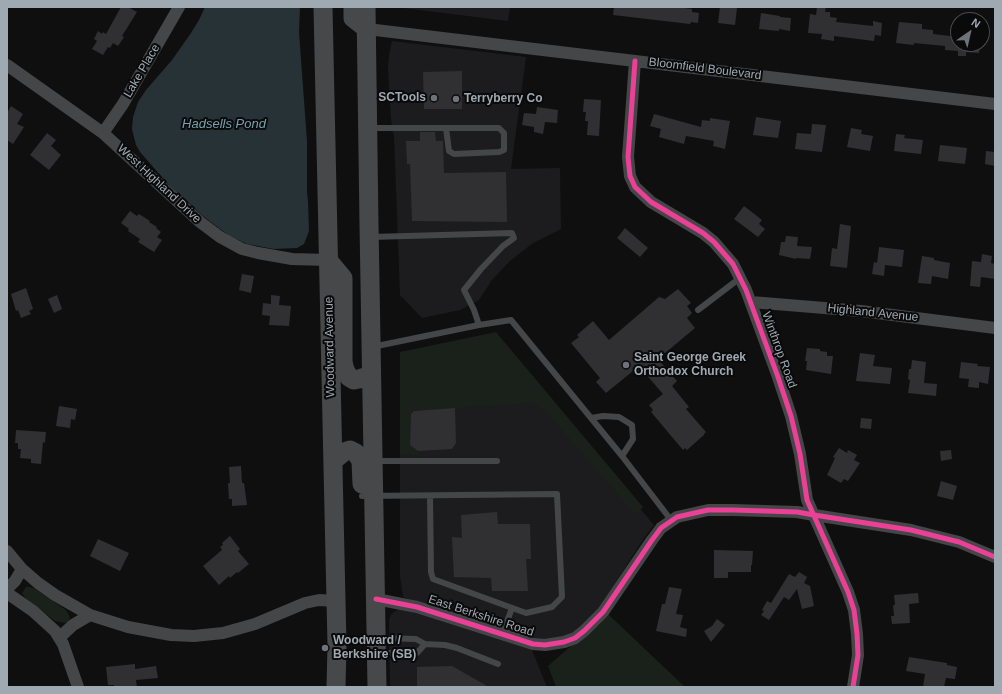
<!DOCTYPE html>
<style>
body{margin:0}
#map{position:relative;width:1002px;height:694px;overflow:hidden;background:#0f0f10;font-family:Helvetica,sans-serif}
canvas{display:block}
.frame{position:absolute;inset:0;border:8px solid #9fa9b2;pointer-events:none}
.north{position:absolute;left:950px;top:12px;width:40px;height:40px;box-sizing:border-box;background:#0a0a0b;border:1px solid #464a4e;border-radius:50%;rotate:34deg;font-size:11px;font-weight:700;line-height:16px;text-align:center;color:#9fa9b2}
.north::after{content:'';display:block;margin:auto;width:14px;height:18px;background:#6d7379;clip-path:polygon(50% 0,100% 100%,50% 72%,0 100%)}
</style>
<div id="map">
<canvas width="1002" height="694"></canvas>
<div class="frame"></div>
<div class="north">N</div>
</div>
<script>
const g = document.querySelector('canvas').getContext('2d');
g.lineJoin = 'round';
function fill(path, color) {
  g.fillStyle = color;
  g.fill(path, 'evenodd');
}
function shape(rows) {
  const path = new Path2D();
  for (const r of rows) {
    path.moveTo(r[0], r[1]);
    for (let i = 2; i < r.length; i += 2) path.lineTo(r[i], r[i + 1]);
  }
  return path;
}
function trace(path, color, width, dash) {
  g.strokeStyle = color;
  g.lineWidth = width;
  g.lineCap = dash ? 'butt' : 'round';
  g.setLineDash(dash || []);
  g.stroke(path);
}
function label(font, color, halo, rows, align = 'center') {
  g.font = font + ' Helvetica,sans-serif';
  g.lineWidth = 4;
  g.setLineDash([]);
  g.textBaseline = 'middle';
  g.strokeStyle = halo;
  g.fillStyle = color;
  for (const [text, x, y, turn = 0] of rows) {
    g.save();
    g.translate(x, y);
    g.rotate((+turn || 0) * Math.PI / 180);
    g.textAlign = isNaN(turn) ? turn : align;
    if (halo) g.strokeText(text, 0, 0);
    g.fillText(text, 0, 0);
    g.restore();
  }
}
fill(shape([
 [395,7,510,7,508,21],
 [392,41,526,57,511,169,560,168,561,229,533,243,510,261,492,280,479,300,460,310,422,318,400,295,394,136,391,120,388,69,389,55],
 [547,400,654,525,644,538,599,608,583,625,573,632,554,640,533,640,403,597,400,576,400,401],
 [399,609,404,609,532,650,547,687,390,687,389,620,391,614]
]), '#1c1c1e');
fill(shape([
 [496,332,643,507,636,515,543,408,533,403,414,411,411,415,410,445,418,451,419,455,400,455,400,352],
 [26,587,30,587,35,589,66,610,70,617,68,622,65,623,55,621,26,599,22,593],
 [608,614,685,687,556,687,548,666]
]), '#1a201a');
fill(shape([
 [205,7,300,7,299,32,307,141,307,192,308,201,309,231,304,244,297,248,274,249,247,244,228,235,203,216,186,200,175,192,140,152,136,145,132,129,133,117,138,102,146,90,172,60,191,33,199,20]
]), '#263235');
fill(shape([
 [121,7,128,7,137,12,122,36,124,37,118,46,113,43,110,48,108,47,103,55,92,49,97,41,94,39,98,31,102,34,103,32,106,34],
 [614,7,677,7,692,9,692,12,699,13,698,23,691,22,690,24,613,15],
 [720,7,737,8,735,25,718,23],
 [817,7,826,7,825,12,830,12,830,17,837,18,836,22,873,26,873,21,882,23,881,36,875,35,874,41,834,36,834,41,821,39,822,34,808,33,810,14,816,15],
 [761,13,780,16,780,17,791,18,790,31,779,29,779,31,759,29],
 [899,22,922,24,922,29,933,30,933,34,958,37,958,44,980,44,979,53,966,52,966,56,958,56,958,51,945,50,945,46,914,43,914,45,896,43],
 [462,71,462,109,424,109,423,72],
 [584,99,601,100,599,136,587,135,588,121,585,121,586,112,583,112],
 [11,106,23,114,17,124,24,127,13,144,7,140,7,113],
 [537,107,558,110,557,123,545,122,543,134,534,132,534,127,522,125,524,113,536,114],
 [654,114,701,127,702,120,710,121,710,118,730,121,725,149,713,146,714,141,686,136,684,144,659,137,661,129,650,126],
 [756,117,781,121,778,138,753,135],
 [812,124,826,125,822,152,795,149,797,133,811,134],
 [851,128,862,130,861,134,873,136,870,151,847,147],
 [420,132,435,132,436,141,443,141,444,173,506,172,507,222,412,221,410,164,407,164,406,141,420,141],
 [47,133,56,140,51,146,61,155,49,170,30,155],
 [896,134,905,135,904,138,923,140,921,154,894,151],
 [940,145,967,148,965,164,938,161],
 [986,151,995,152,995,166,985,164],
 [744,206,762,220,759,224,765,229,758,237,734,219],
 [130,211,137,216,139,214,150,221,149,222,157,227,156,228,161,232,157,237,162,240,154,252,138,242,140,239,128,231,129,229,121,223],
 [840,224,851,226,847,268,830,266,832,248,837,249],
 [625,228,648,248,640,257,617,238],
 [786,236,798,237,797,246,812,247,810,259,796,258,796,259,779,255,781,242,785,242],
 [879,247,904,250,902,267,885,265,884,276,872,274,874,262,877,263],
 [982,254,992,256,991,263,995,264,995,279,981,277,980,287,970,286,972,261,981,262],
 [922,256,934,258,934,260,950,263,948,279,932,276,931,284,918,283],
 [242,274,254,276,251,293,239,290],
 [26,288,33,309,29,311,31,314,21,318,18,310,16,311,11,294],
 [678,289,691,303,687,306,692,313,687,318,695,328,658,359,677,381,672,386,689,407,686,409,706,432,704,434,704,435,687,450,685,448,683,450,651,412,653,410,649,405,663,394,643,371,637,376,633,371,606,393,596,382,600,378,571,343,579,337,577,335,593,321,609,340,659,297,665,299],
 [57,295,62,309,54,313,48,299],
 [271,295,280,296,279,305,291,306,289,326,269,325,270,316,262,315,263,303,271,304],
 [807,348,820,349,820,351,827,352,827,356,833,356,831,374,806,370,807,361,805,361],
 [860,353,875,355,873,366,892,368,890,384,856,381],
 [912,360,926,362,924,383,937,384,936,396,908,393,910,380,908,379,909,369,911,369],
 [961,362,978,364,977,366,990,367,988,384,979,382,979,388,968,387,969,379,959,378],
 [59,406,77,409,75,420,71,419,70,428,56,426],
 [455,408,456,443,452,449,418,451,410,445,411,414,414,411],
 [861,418,872,419,871,429,860,428],
 [16,430,46,432,45,443,43,442,41,464,31,463,31,459,20,458,21,449,18,449,18,443,15,443],
 [839,448,847,453,848,450,857,455,854,460,860,463,848,481,844,479,841,483,827,475,835,458,833,457],
 [951,450,952,459,941,461,940,451],
 [241,466,242,483,244,483,247,505,232,506,232,499,229,499,228,483,230,483,229,467],
 [941,481,957,486,953,500,937,496],
 [497,512,498,524,530,524,531,559,526,559,528,591,492,591,491,578,454,577,452,537,462,538,461,515],
 [230,536,240,549,238,551,249,564,238,573,237,572,230,578,229,576,219,585,203,566,222,550,220,547,223,545,222,543],
 [98,539,129,553,120,571,90,556],
 [714,550,753,551,752,565,751,565,751,572,728,572,728,578,714,578],
 [799,572,807,577,804,583,810,586,814,606,802,609,797,589,789,600,784,597,769,620,761,615,764,611,762,610,767,601,771,603,789,574,795,577],
 [669,587,682,589,676,614,683,615,680,627,687,629,686,637,656,631,662,604,665,604],
 [918,593,919,603,909,604,910,623,892,624,891,616,894,616,893,605,895,605,894,595],
 [717,619,725,625,711,642,704,631,712,626],
 [909,657,947,663,947,665,957,667,955,679,946,678,944,687,923,687,925,674,906,671],
 [135,664,135,669,156,666,158,678,136,680,137,687,114,687,114,685,108,685,106,667],
 [452,666,489,687,417,687,417,667]
]), '#303032');
trace(shape([
 [370,128,499,128,504,133,504,150,499,152,454,154,449,151,446,128],
 [371,237,512,233,514,238,503,246,481,269,464,290,474,310,479,325],
 [698,310,740,278],
 [372,347,479,325,511,320,622,456,671,520],
 [591,418,603,416,619,417,632,425,633,439,622,456],
 [374,461,497,461],
 [362,496,557,494,562,597,552,607,526,613,433,579,431,572,430,496],
 [502,635,512,608],
 [378,638,416,639,425,644,445,645,457,648,498,664],
 [379,653,417,653,425,644]
]), '#444648', 6);
trace(shape([
 [367,29,995,104],
 [635,61,628,157,630,176,635,187,651,202,703,233,714,242,733,264,746,290,778,377,791,416,800,454,807,500,848,592,854,610,857,634,858,655,853,687],
 [7,65,103,133,200,222,220,237,242,249,258,253,292,259,328,260],
 [103,133,123,104,179,7],
 [751,302,861,311,995,328],
 [7,551,22,569,38,583,55,595,90,615,128,627,171,635,194,636,223,633,255,624,305,603,319,600,336,601],
 [7,589,15,581,22,569],
 [7,593,33,611,55,631,63,644,78,687],
 [376,599,417,607,533,644,545,645,564,642,575,638,584,631,603,612,652,540,661,528,677,517,708,510,733,510,797,512,814,515,911,530,959,542,995,557],
 [60,637,73,625,90,615]
]), '#444648', 12);
trace(shape([
 [323,7,333,467,337,645,336,687],
 [353,7,353,18,367,29],
 [366,7,369,225,377,687],
 [328,260,343,278,343,362,345,370,349,377,354,380,359,379,371,375],
 [333,461,344,452,350,450,356,453,361,461,362,484]
]), '#46484a', 19);
trace(shape([
 [635,61,628,157,630,176,635,187,651,202,703,233,714,242,733,264,746,290,778,377,791,416,800,454,807,500,848,592,854,610,857,634,858,655,853,687],
 [376,599,417,607,533,644,545,645,564,642,575,638,584,631,603,612,652,540,661,528,677,517,708,510,733,510,797,512,814,515,911,530,959,542,995,557]
]), '#ea4096', 5);
for (const [x, y, r, color] of [
 [434,98,4,"#6d7379"],
 [456,99,4,"#6d7379"],
 [626,365,4,"#6d7379"],
 [325,648,4,"#6d7379"]
]) {
  const dot = new Path2D();
  dot.arc(x, y, r, 0, 2 * Math.PI);
  g.fillStyle = color;
  g.fill(dot);
  trace(dot, '#0a0a0b', 1.5);
}
label('12px', '#9fa9b2', '#0a0a0b', [
 ["Bloomfield Boulevard",705,69,7],
 ["Lake Place",142,71,-60],
 ["West Highland Drive",159,184,43],
 ["Highland Avenue",873,313,6],
 ["Woodward Avenue",330,347,-91],
 ["Winthrop Road",779,350,70],
 ["East Berkshire Road",481,616,18]
]);
label('bold 12px', '#9fa9b2', '#0a0a0b', [
 ["SCTools",426,98,"right"],
 ["Terryberry Co",464,99],
 ["Saint George Greek",634,358],
 ["Orthodox Church",634,372],
 ["Woodward /",333,641],
 ["Berkshire (SB)",333,655]
], 'left');
label('italic 13px', '#74a1af', '#0a0a0b', [
 ["Hadsells Pond",224,124]
]);
</script>
